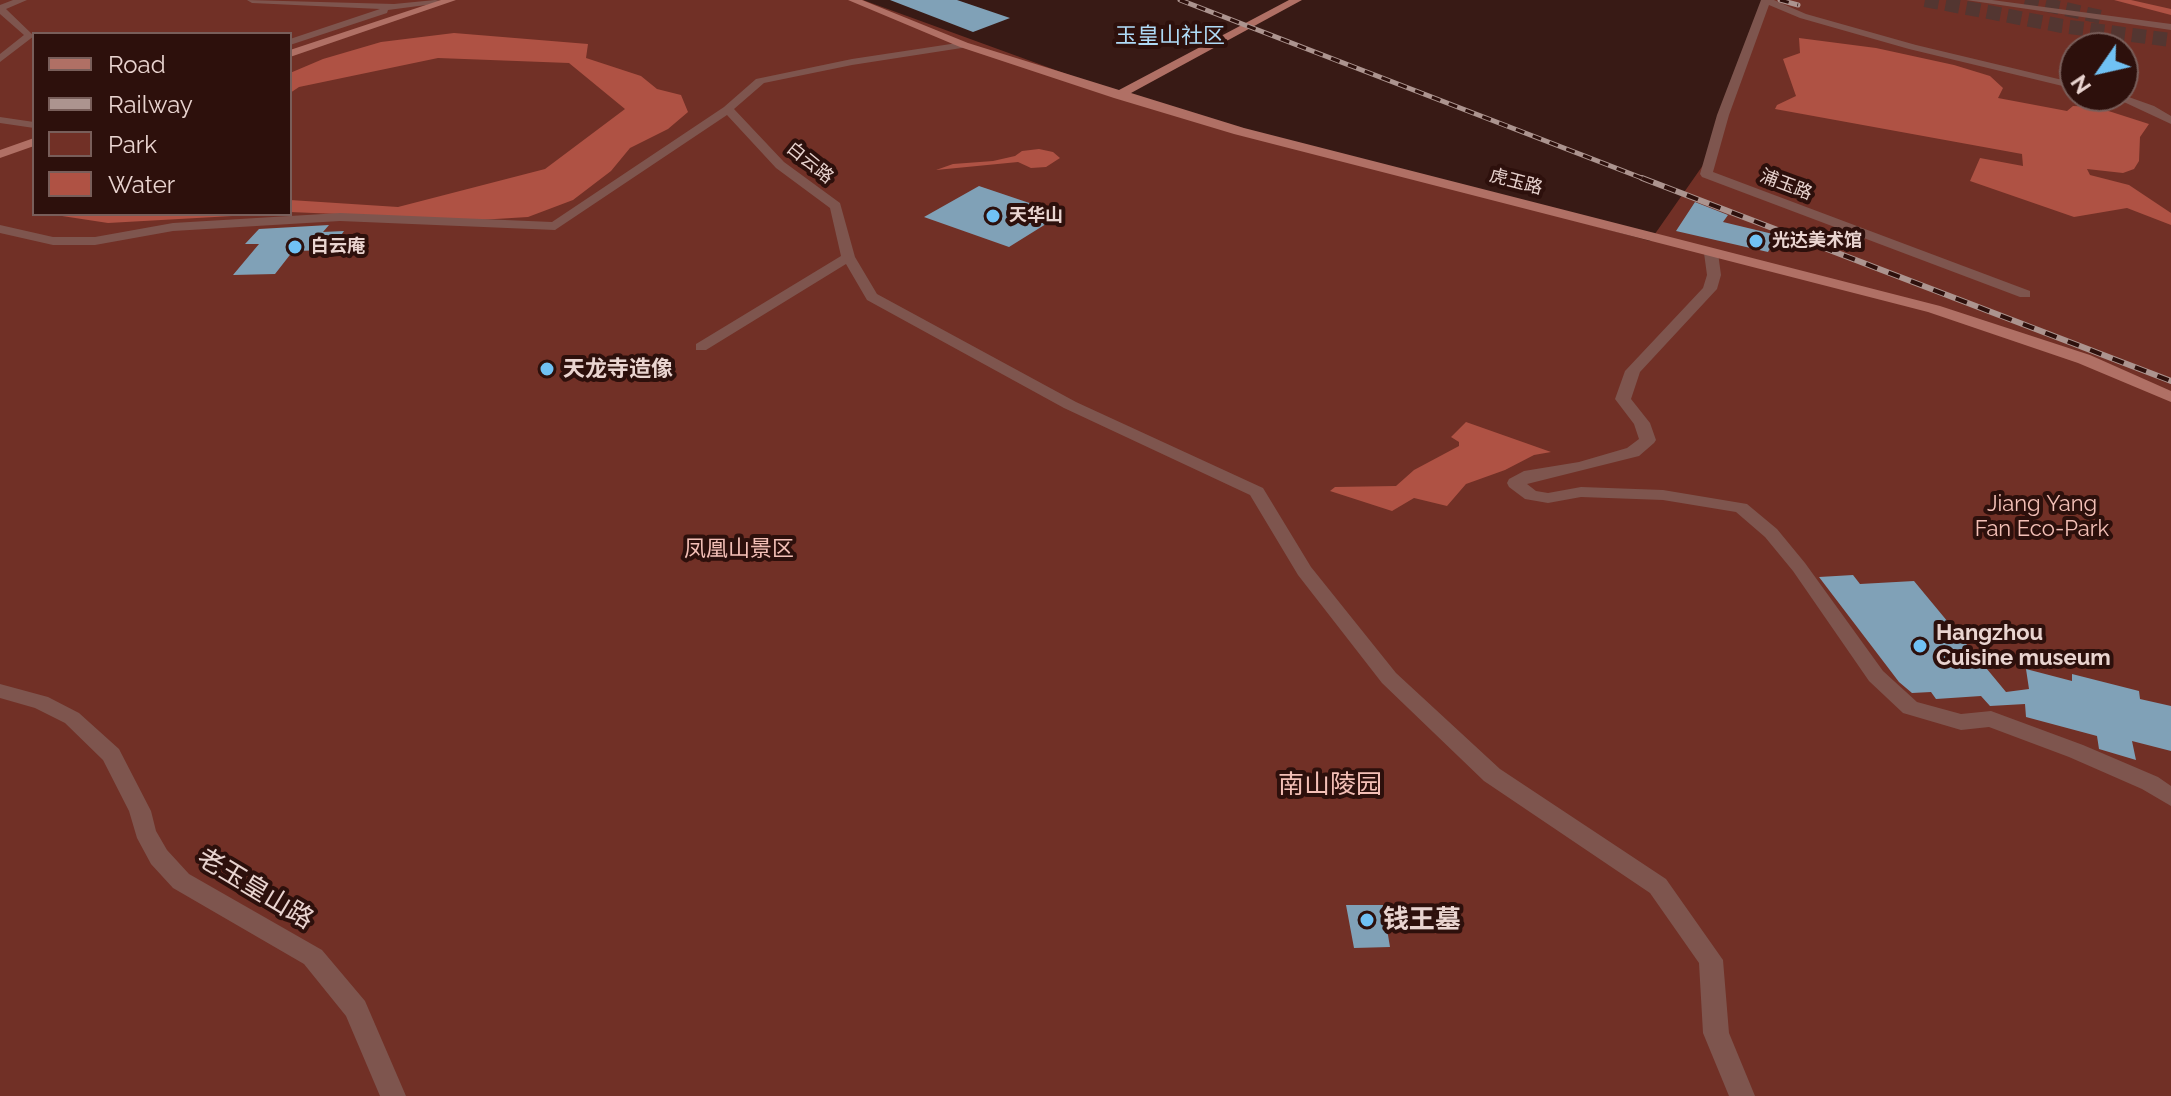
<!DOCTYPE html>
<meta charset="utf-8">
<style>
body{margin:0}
#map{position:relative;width:2171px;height:1096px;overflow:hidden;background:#381a15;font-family:Raleway,sans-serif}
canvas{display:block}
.legend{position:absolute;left:32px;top:32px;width:260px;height:184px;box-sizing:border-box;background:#2d100c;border:2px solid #785e5a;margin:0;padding:10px 14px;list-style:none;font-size:24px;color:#e9d4d0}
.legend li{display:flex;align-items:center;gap:16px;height:40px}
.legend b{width:40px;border:2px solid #785e5a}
.north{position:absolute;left:2059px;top:32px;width:80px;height:80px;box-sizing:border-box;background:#2d100c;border:2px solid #785e5a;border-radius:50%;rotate:236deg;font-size:22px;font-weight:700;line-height:32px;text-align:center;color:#e9d4d0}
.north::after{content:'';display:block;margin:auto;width:28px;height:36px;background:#70c1f4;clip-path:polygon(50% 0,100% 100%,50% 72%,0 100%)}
</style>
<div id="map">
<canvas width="2171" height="1096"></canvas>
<ul class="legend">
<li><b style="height:10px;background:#b07065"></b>Road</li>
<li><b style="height:10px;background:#ac948f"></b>Railway</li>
<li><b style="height:22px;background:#713026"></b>Park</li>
<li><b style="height:22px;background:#af5244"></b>Water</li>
</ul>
<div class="north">N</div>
</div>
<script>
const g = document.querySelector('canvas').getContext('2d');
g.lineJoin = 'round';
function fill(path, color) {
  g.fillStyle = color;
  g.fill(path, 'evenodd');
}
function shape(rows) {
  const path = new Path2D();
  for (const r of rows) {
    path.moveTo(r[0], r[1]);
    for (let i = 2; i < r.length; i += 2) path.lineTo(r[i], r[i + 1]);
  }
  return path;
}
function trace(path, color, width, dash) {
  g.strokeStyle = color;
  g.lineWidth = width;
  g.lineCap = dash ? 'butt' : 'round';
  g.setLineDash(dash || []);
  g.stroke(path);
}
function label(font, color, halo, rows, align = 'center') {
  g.font = font + ' Raleway,"Noto Sans SC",sans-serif';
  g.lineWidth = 8;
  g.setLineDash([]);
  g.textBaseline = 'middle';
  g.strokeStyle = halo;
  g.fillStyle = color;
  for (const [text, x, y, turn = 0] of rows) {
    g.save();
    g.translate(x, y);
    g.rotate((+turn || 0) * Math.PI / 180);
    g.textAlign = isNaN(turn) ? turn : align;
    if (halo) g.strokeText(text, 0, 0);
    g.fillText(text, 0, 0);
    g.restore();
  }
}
fill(shape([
 [0,0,863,0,1149,104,1650,241,1708,158,1766,0,2171,0,2171,1096,0,1096],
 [34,34,290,34,290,214,34,214],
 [2075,48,2123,48,2123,96,2075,96]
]), '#713026');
fill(shape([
 [454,33,588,44,586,58,641,76,657,89,681,95,688,112,668,129,630,148,611,171,573,200,528,217,479,220,290,212,290,200,398,207,545,169,625,109,569,63,438,58,299,87,290,93,290,73,323,59,381,42],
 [1799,38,1876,48,1954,65,1990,76,2003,88,1998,98,2067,111,2073,106,2096,107,2149,124,2140,137,2139,161,2134,169,2123,173,2087,169,2090,175,2129,185,2171,213,2171,225,2127,208,2074,217,1970,181,1980,158,2023,166,2022,154,1775,109,1777,105,1796,96,1783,59,1800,53],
 [1039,149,1053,152,1060,158,1046,167,1031,168,1018,162,936,170,953,164,993,161,1015,156,1022,151],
 [68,214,268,214,108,223,62,216],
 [1466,422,1551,452,1534,455,1505,470,1466,484,1447,506,1414,498,1392,511,1330,491,1335,487,1396,486,1414,470,1459,446,1459,442,1451,437]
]), '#af5244');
fill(shape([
 [2114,0,2131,0,2171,9,2171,15,2114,0]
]), '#af5244');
fill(shape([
 [890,0,957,0,1010,18,973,32],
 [979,186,1062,214,1009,247,924,217],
 [1695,202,1728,215,1723,222,1777,235,1768,252,1676,231],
 [329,225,323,232,344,231,331,250,293,251,275,274,233,275,259,244,245,244,259,229],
 [1853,575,1860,584,1914,581,2006,692,2029,689,2026,669,2072,681,2072,674,2139,691,2140,699,2171,706,2171,751,2132,741,2136,760,2099,749,2097,736,2026,717,2025,704,1990,706,1981,696,1936,699,1931,692,1912,693,1899,682,1819,577],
 [1346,905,1383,905,1390,947,1354,948]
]), '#80a1b7');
trace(shape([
 [1925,0,2062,26,2171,40],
 [2025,0,2101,17]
]), '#533631', 14, [14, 7]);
fill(shape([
 [13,0,27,0,6,9,34,36,0,62,0,54,24,35,0,14,0,5,13,0],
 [247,0,394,4,435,0,449,2,388,10,387,13,290,45,290,39,380,9,252,3,247,0],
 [1761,0,1774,0,1806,14,1916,45,2075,83,2075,89,1909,49,1800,18,1769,5,1729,115,1713,172,2030,291,2030,297,2020,297,1702,177,1700,174,1717,115,1761,0],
 [1966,0,1992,0,2171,24,2171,30,1966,0],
 [964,42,969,45,968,47,852,65,764,83,734,109,784,162,840,203,855,257,877,294,1076,402,1263,488,1311,567,1396,673,1500,769,1666,879,1723,960,1729,1033,1755,1096,1729,1096,1703,1033,1699,963,1650,893,1484,781,1382,683,1298,575,1250,495,1064,408,867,300,846,264,706,350,696,350,696,344,841,256,830,208,776,168,727,115,555,230,340,221,173,231,95,245,53,245,0,233,0,225,53,237,95,237,173,223,340,213,552,222,724,107,756,79,852,59,964,42],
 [2123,95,2154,106,2171,116,2171,124,2111,96,2123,95],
 [0,117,34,122,34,128,0,123,0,117],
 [1711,249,1718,253,1721,275,1717,289,1640,372,1631,399,1650,423,1656,440,1654,443,1639,456,1527,484,1536,491,1548,493,1581,487,1663,490,1747,504,1777,529,1805,563,1883,671,1917,702,1961,714,1991,711,2083,745,2158,777,2171,786,2171,806,2142,789,2069,757,1989,727,1961,730,1903,713,1869,681,1793,571,1765,537,1736,512,1663,500,1581,497,1548,503,1525,499,1509,487,1507,483,1509,479,1524,471,1579,462,1627,448,1639,439,1634,424,1615,399,1625,371,1703,288,1707,275,1704,253,1711,249],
 [0,684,48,697,79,713,119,749,151,811,156,831,167,850,189,874,322,950,365,1001,406,1096,380,1096,346,1016,304,964,173,888,151,864,137,838,129,811,103,760,65,723,35,708,0,698,0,684]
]), '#7e554e');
fill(shape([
 [441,0,456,0,290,57,290,50,441,0],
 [848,0,862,0,968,43,1119,90,1289,0,1302,0,1131,93,1244,128,1940,306,2090,355,2171,391,2171,402,2078,363,1928,312,1234,134,1114,98,960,47,848,0],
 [34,138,34,146,0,158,0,150,34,138]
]), '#b07065');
const railFar1 = shape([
 [1180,0,1647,180],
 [1780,0,1798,5]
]);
const rail = shape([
 [1642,178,2171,381]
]);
trace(railFar1, '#ac948f', 5);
trace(rail, '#ac948f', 6);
trace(railFar1, '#2d100c', 3, [9]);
trace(rail, '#2d100c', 4, [12]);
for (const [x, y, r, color] of [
 [993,216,8,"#70c1f4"],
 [1756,241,8,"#70c1f4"],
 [295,247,8,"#70c1f4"],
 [547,369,8,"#70c1f4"],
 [1920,646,8,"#70c1f4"],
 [1367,920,8,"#70c1f4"]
]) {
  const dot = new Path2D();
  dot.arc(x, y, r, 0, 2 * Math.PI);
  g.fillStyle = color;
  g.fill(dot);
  trace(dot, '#2d100c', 3);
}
label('18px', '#e9d4d0', '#2d100c', [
 ["白云路",810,163,39],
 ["虎玉路",1516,182,15],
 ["浦玉路",1786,185,21]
]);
label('bold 18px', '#e9d4d0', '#2d100c', [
 ["天华山",1009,216],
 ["光达美术馆",1772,241],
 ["白云庵",311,247]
], 'left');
label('22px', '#afdaf6', '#2d100c', [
 ["玉皇山社区",1170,36]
]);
label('bold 22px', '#e9d4d0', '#2d100c', [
 ["天龙寺造像",563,369],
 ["Hangzhou",1936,633],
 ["Cuisine museum",1936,658]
], 'left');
label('22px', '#f4c0b7', '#2d100c', [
 ["Jiang Yang",2042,504],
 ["Fan Eco-Park",2042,529],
 ["凤凰山景区",739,549]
]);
label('26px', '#f4c0b7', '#2d100c', [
 ["南山陵园",1330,785]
]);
label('26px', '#e9d4d0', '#2d100c', [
 ["老玉皇山路",255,889,31]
]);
label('bold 26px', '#e9d4d0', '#2d100c', [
 ["钱王墓",1383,920]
], 'left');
</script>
